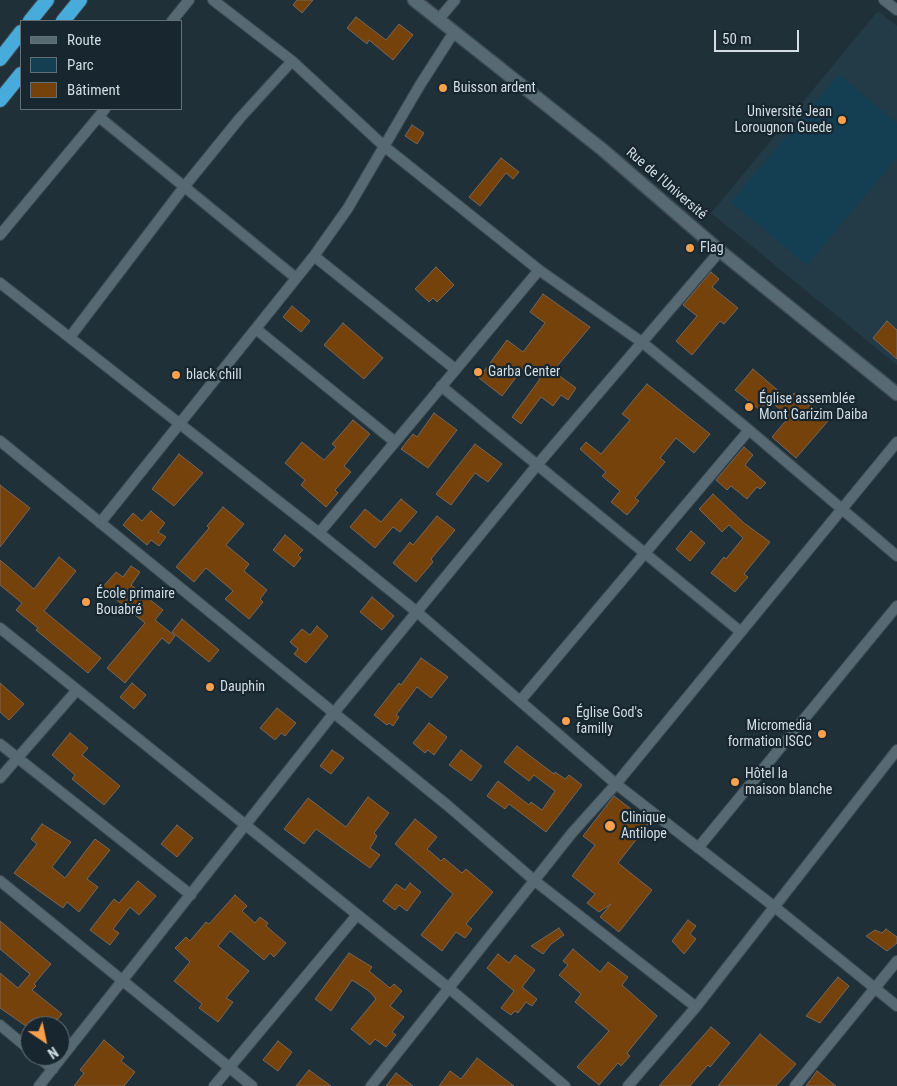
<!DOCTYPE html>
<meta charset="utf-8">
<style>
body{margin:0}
#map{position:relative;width:897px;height:1086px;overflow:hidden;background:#203039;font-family:"Roboto Condensed",sans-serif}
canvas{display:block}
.legend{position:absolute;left:20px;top:20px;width:162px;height:90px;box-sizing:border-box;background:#17262f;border:1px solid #626f77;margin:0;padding:6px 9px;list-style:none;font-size:15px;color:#d3dde3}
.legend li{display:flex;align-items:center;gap:10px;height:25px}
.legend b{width:25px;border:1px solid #626f77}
.north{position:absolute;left:20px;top:1016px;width:50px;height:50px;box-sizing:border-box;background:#17262f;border:1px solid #626f77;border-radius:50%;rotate:146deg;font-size:14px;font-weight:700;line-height:20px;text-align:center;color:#d3dde3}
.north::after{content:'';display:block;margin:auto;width:18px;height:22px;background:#f9a04c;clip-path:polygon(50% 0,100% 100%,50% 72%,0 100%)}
.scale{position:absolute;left:714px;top:30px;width:85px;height:22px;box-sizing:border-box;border:2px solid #d3dde3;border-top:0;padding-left:6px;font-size:15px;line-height:18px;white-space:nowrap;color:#d3dde3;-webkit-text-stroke:4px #17262f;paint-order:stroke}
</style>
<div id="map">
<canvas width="897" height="1086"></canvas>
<ul class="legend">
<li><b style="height:6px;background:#576973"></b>Route</li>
<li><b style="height:14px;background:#143e52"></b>Parc</li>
<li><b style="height:14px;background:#75420c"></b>Bâtiment</li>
</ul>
<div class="north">N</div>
<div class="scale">50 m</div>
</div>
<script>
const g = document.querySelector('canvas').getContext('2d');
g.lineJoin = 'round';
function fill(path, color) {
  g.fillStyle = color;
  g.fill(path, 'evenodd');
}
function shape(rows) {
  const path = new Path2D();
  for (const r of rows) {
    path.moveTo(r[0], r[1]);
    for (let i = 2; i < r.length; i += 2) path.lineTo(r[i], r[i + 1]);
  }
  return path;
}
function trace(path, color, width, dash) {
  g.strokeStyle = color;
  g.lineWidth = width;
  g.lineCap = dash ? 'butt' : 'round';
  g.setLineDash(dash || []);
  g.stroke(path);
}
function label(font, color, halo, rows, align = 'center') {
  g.font = font + ' "Roboto Condensed",sans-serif';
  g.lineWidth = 4.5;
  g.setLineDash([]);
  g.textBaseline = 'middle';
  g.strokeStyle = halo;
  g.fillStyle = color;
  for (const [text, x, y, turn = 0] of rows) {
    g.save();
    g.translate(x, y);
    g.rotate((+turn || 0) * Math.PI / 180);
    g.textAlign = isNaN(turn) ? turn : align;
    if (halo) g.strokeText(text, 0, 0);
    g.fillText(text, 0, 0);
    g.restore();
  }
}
fill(shape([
 [878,11,897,26,897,365,711,213]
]), '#233a47');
fill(shape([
 [839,74,897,123,897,158,807,265,731,202]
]), '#143e52');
const building = shape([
 [297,0,313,0,302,13,293,5,297,0],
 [356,17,386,40,399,24,413,35,393,60,369,40,367,44,347,28,356,17],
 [412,125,424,133,417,144,405,136,412,125],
 [501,158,519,172,513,179,506,173,480,206,469,197,501,158],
 [436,267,454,285,437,302,433,298,429,302,415,289,436,267],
 [711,272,719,279,712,287,738,308,724,324,720,321,692,355,676,341,697,316,683,305,711,272],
 [543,294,590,327,553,371,576,388,568,400,561,395,553,406,541,397,521,424,512,417,540,379,524,367,502,396,479,378,507,340,523,352,545,323,530,312,543,294],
 [292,306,310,321,301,332,283,317,292,306],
 [887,321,897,330,897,359,873,338,887,321],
 [343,323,383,358,364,379,324,345,343,323],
 [753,369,789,400,794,393,828,421,796,458,772,437,789,417,769,400,760,410,735,390,753,369],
 [647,384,710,434,694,453,676,438,660,458,665,462,635,498,639,501,627,515,611,502,620,491,602,476,606,472,580,449,586,442,601,454,630,420,622,414,647,384],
 [434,413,457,430,428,468,401,449,413,434,417,437,434,413],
 [353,420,370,434,344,466,351,472,335,490,338,493,326,507,301,485,305,480,285,463,302,442,324,460,336,447,332,444,353,420],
 [475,444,502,464,488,482,475,473,451,505,436,494,475,444],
 [744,447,753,455,745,465,766,483,760,489,757,487,747,499,731,486,727,490,716,480,744,447],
 [179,454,203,473,174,506,152,489,179,454],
 [0,485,30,508,0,547,0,485],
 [713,494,744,523,770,542,744,574,748,577,735,592,711,573,724,557,726,559,743,538,729,525,722,532,699,509,713,494],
 [401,499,417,512,400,532,393,527,375,548,350,527,365,509,381,522,401,499],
 [223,507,244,524,226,545,249,564,244,571,267,590,260,599,263,602,249,619,225,599,233,591,206,568,194,582,176,567,209,528,207,526,223,507],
 [151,511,165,523,158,532,166,537,159,546,151,540,147,545,123,525,133,513,142,521,151,511],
 [437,516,455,530,431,559,433,562,416,582,393,563,410,542,413,545,437,516],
 [691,531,705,543,690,561,676,549,691,531],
 [285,535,303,550,298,555,301,558,294,567,273,550,285,535],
 [59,557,76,571,44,611,101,658,88,673,36,630,38,628,16,610,22,603,0,585,0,560,34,589,59,557],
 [131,566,140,572,131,585,163,610,155,620,175,636,169,644,162,638,125,683,107,668,145,623,102,588,116,572,123,577,131,566],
 [372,597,394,616,382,630,360,612,372,597],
 [182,619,219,650,209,662,172,632,182,619],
 [317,626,328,636,306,663,294,654,298,649,290,642,302,629,310,635,317,626],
 [421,658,448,677,431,698,417,687,396,715,399,717,393,726,389,723,387,725,374,715,399,683,401,685,421,658],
 [0,683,24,704,9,720,0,712,0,683],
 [132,683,146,695,134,709,120,697,132,683],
 [277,708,296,723,285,736,281,733,275,740,260,728,277,708],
 [429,723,447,737,434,755,428,750,425,753,413,743,429,723],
 [70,733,88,748,82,755,120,786,104,805,72,779,75,775,52,755,70,733],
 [517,746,554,774,555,772,565,779,569,775,582,785,546,832,509,804,505,809,487,796,498,781,529,805,531,802,542,810,555,791,534,775,529,781,504,762,517,746],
 [332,750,344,758,331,774,320,766,332,750],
 [461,750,482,766,471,781,449,765,461,750],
 [614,796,649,823,618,863,652,890,619,932,600,917,611,904,599,912,587,903,595,894,572,876,595,845,583,836,614,796],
 [368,797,389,813,374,833,377,836,370,848,380,855,370,868,316,829,304,844,284,829,308,798,346,827,368,797],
 [415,819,437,837,427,849,441,861,444,858,462,873,466,869,493,892,466,924,472,929,465,938,456,932,442,951,421,935,453,894,395,844,415,819],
 [42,824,71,842,52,867,65,878,95,839,110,850,87,879,98,887,79,912,67,902,63,908,14,873,37,844,31,839,42,824],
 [177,825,193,838,177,857,161,844,177,825],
 [138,881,156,896,139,915,130,907,113,929,119,933,110,945,90,930,114,899,119,903,138,881],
 [410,883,421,892,407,911,399,905,395,910,383,901,396,884,405,890,410,883],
 [235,895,247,906,242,911,255,923,260,917,268,923,266,926,286,943,274,957,270,953,264,960,230,931,218,946,249,971,226,998,233,1002,218,1022,199,1008,202,1004,174,981,190,962,175,948,186,937,190,941,206,922,209,924,235,895],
 [688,920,696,926,690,934,696,939,684,954,672,941,688,920],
 [0,921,51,964,34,984,36,986,32,990,62,1014,52,1026,26,1026,0,1008,0,973,18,988,30,974,0,949,0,921],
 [559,928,564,935,551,944,543,954,531,946,559,928],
 [886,929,897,937,897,943,887,951,866,936,875,930,882,933,886,929],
 [573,949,600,972,608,962,628,977,622,985,657,1016,627,1053,630,1056,621,1066,618,1063,599,1085,577,1067,609,1031,575,1002,581,994,559,975,568,965,563,961,573,949],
 [349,953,372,967,369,971,390,988,394,984,402,991,390,1006,404,1017,392,1032,396,1035,386,1047,375,1039,370,1045,351,1029,376,999,369,991,352,980,331,1011,315,999,349,953],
 [498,954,509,963,515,955,535,970,522,987,537,999,532,1006,526,1002,518,1013,515,1011,511,1015,501,1008,514,991,487,968,498,954],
 [838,977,849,986,820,1023,806,1016,838,977],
 [711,1027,730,1043,710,1067,708,1065,690,1086,659,1086,711,1027],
 [760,1034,796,1064,776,1086,718,1086,760,1034],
 [104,1040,124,1057,121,1061,135,1072,124,1086,74,1086,84,1073,80,1070,104,1040],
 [278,1041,292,1052,278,1071,263,1060,278,1041],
 [477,1058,514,1086,439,1086,450,1071,461,1079,477,1058],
 [309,1070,331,1086,296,1086,309,1070],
 [817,1071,836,1086,806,1086,817,1071],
 [396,1073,413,1086,386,1086,396,1073]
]);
fill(building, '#75420c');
trace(building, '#76675b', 1);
const minor = shape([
 [213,0,292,61,385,147,539,270,643,343,749,430,897,556],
 [884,0,897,10],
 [438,20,455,0],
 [172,21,189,0],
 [99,117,296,278],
 [0,235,105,109],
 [314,256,455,369],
 [0,283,319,533,417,612,616,784,776,908,897,1006],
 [256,329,395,442],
 [70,337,184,187,240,118,292,61],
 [441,386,741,632],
 [0,441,447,805,535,881,696,1007],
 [100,523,314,256,348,208,420,85,454,32],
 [319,533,539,270],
 [0,628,450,989,565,1086],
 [520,701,749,430],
 [0,744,191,895],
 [0,778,77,690],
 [698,848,897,606],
 [0,881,252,1086],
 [0,1025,30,1050],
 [37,1056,53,1069],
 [39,1086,333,714,538,464,720,251],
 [214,1086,357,915],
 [371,1086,572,833,616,784,897,442],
 [628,1086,696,1007,897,750],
 [795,1086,897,961]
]);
const tertiary = shape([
 [414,0,603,150,720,251,897,394]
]);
const trunk = shape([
 [30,21,47,0],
 [63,21,80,0],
 [0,59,21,32],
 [0,100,21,74]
]);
trace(minor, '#3e4b53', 12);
trace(tertiary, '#3e4b53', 15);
trace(trunk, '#3e4b53', 16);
trace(minor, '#576973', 10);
trace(tertiary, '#576973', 12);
trace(trunk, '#47acdc', 14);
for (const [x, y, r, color] of [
 [443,88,5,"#f9a04c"],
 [842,120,5,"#f9a04c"],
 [690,248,5,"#f9a04c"],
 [478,372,5,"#f9a04c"],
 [176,375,5,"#f9a04c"],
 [749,407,5,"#f9a04c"],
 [86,602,5,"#f9a04c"],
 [210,687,5,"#f9a04c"],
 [566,721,5,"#f9a04c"],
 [822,734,5,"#f9a04c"],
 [735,782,5,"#f9a04c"],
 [610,826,6,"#f9a04c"]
]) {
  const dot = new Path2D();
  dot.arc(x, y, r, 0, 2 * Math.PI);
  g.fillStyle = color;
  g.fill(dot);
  trace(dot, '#17262f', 2);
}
label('14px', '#d3dde3', '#17262f', [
 ["Buisson ardent",453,88],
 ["Université Jean",832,112,"right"],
 ["Lorougnon Guede",832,128,"right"],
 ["Flag",700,248],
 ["Garba Center",488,372],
 ["black chill",186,375],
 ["Église assemblée",759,399],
 ["Mont Garizim Daiba",759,415],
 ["École primaire",96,594],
 ["Bouabré",96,610],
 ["Dauphin",220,687],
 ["Église God's",576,713],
 ["familly",576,729],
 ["Micromedia",812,726,"right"],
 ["formation ISGC",812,742,"right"],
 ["Hôtel la",745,774],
 ["maison blanche",745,790],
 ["Clinique",621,818],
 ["Antilope",621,834]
], 'left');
label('14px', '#d3dde3', '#17262f', [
 ["Rue de l'Université",666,184,41]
]);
</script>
